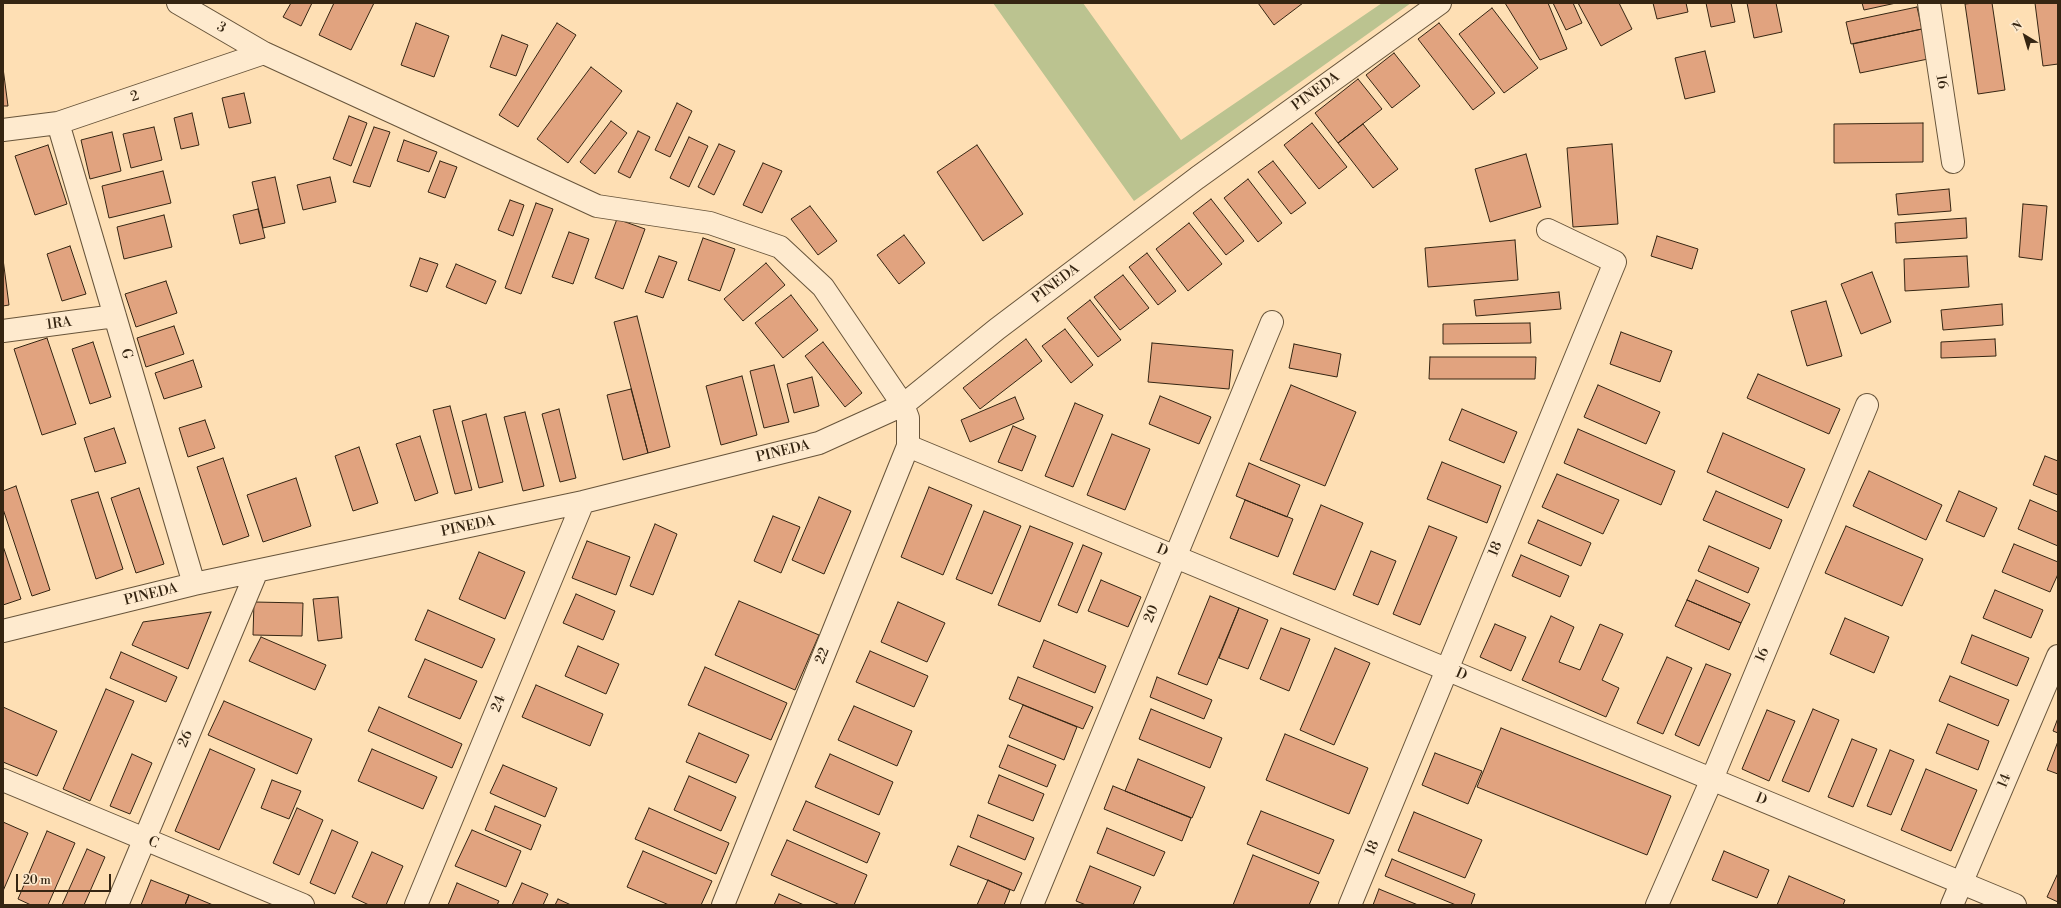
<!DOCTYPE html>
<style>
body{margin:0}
#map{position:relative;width:2061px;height:908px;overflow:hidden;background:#fedfb4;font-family:"Libre Bodoni",serif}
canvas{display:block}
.frame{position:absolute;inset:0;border:4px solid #352512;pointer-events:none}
.north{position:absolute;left:2005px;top:16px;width:40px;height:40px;-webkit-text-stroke:3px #feeace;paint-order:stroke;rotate:322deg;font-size:11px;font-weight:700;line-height:16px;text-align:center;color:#352512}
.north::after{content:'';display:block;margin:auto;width:14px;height:18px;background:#352512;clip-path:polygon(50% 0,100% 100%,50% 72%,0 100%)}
.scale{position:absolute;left:16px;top:874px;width:95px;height:18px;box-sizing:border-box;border:2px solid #352512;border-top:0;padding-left:5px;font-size:12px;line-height:14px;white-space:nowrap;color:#352512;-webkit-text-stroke:3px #feeace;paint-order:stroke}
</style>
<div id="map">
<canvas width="2061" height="908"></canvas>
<div class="frame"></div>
<div class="north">N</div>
<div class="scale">20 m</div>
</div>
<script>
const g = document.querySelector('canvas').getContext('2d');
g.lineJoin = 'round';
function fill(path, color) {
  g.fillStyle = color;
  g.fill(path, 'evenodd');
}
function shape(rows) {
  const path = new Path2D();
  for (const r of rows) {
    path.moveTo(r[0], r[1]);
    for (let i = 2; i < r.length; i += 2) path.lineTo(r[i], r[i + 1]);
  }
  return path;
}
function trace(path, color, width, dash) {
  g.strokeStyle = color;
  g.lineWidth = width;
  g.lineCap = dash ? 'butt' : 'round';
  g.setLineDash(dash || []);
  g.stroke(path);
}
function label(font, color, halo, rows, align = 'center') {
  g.font = font + ' "Libre Bodoni",serif';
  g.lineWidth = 3;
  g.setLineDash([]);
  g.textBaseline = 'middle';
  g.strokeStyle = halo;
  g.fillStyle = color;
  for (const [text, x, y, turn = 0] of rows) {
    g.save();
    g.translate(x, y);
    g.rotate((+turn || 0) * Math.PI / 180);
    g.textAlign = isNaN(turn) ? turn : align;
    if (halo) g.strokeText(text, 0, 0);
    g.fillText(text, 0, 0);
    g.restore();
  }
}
fill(shape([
 [993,3,1083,3,1181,140,1382,3,1411,3,1134,201]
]), '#bbc390');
const building = shape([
 [291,3,312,3,301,26,283,17,291,3],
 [334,3,374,3,351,50,319,35,334,3],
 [1258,3,1303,3,1274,25,1258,3],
 [1505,3,1548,3,1567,49,1540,60,1505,3],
 [1553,3,1573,3,1582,23,1566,30,1553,3],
 [1578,3,1619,3,1632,29,1601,46,1578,3],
 [1653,3,1686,3,1688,12,1657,19,1653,3],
 [1706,3,1731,3,1735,22,1711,27,1706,3],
 [1747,3,1776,3,1782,32,1754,38,1747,3],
 [1862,3,1896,3,1864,10,1862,3],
 [1974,3,1992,3,2005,90,1978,94,1965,4,1974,3],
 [2035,3,2058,3,2058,64,2043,66,2035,3],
 [1917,7,1922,29,1851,44,1846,22,1917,7],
 [1492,8,1538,68,1504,93,1459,34,1492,8],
 [416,23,449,36,434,77,401,65,416,23],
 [557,23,576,35,518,127,499,115,557,23],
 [1439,23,1495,93,1473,110,1418,39,1439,23],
 [1922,29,1928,59,1860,73,1853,44,1922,29],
 [502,35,528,45,516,76,490,67,502,35],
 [1705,51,1715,92,1685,99,1675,58,1705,51],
 [1394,53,1420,86,1392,108,1366,75,1394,53],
 [591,67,622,91,568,163,537,139,591,67],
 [3,68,8,106,3,106,3,68],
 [1358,79,1382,109,1338,143,1315,113,1358,79],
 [244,93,251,123,229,128,222,98,244,93],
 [677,103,692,111,670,157,655,150,677,103],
 [192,113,199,145,181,149,174,118,192,113],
 [349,116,367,123,351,166,333,159,349,116],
 [611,121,627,133,595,174,580,162,611,121],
 [1312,123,1347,167,1319,189,1284,145,1312,123],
 [1923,123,1923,162,1834,163,1834,124,1923,123],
 [1363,124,1398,169,1373,188,1338,143,1363,124],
 [154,127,162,160,131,168,123,134,154,127],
 [374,127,390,132,370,187,353,182,374,127],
 [638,131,650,137,630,178,618,172,638,131],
 [112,132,121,171,90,179,81,140,112,132],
 [689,137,708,146,689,187,670,178,689,137],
 [404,140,437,152,429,172,397,161,404,140],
 [719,144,735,151,714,195,698,187,719,144],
 [1612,144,1618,224,1573,227,1567,148,1612,144],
 [48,145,67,204,35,215,15,156,48,145],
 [977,145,1023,214,983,241,937,172,977,145],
 [1526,154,1541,207,1490,222,1475,169,1526,154],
 [440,161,457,167,445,198,428,192,440,161],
 [1273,161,1306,203,1291,214,1258,172,1273,161],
 [763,163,782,171,762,213,743,205,763,163],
 [163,171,171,203,109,218,102,186,163,171],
 [275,177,285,223,263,228,252,182,275,177],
 [330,177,336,202,303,210,297,185,330,177],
 [1248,179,1282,223,1258,242,1224,198,1248,179],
 [1949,189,1951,211,1898,215,1896,194,1949,189],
 [1211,199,1244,241,1226,255,1193,213,1211,199],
 [510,200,524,205,513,236,498,230,510,200],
 [536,203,553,209,521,294,505,288,536,203],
 [2023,204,2047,206,2042,260,2019,257,2023,204],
 [810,206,837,241,818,255,791,219,810,206],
 [258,209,265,238,240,244,233,215,258,209],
 [164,215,172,247,124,259,117,227,164,215],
 [1966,218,1967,238,1896,243,1895,223,1966,218],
 [617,219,645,229,623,289,595,278,617,219],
 [1189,223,1222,264,1188,291,1156,249,1189,223],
 [569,232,589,239,573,284,552,277,569,232],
 [904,235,925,263,899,284,877,255,904,235],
 [1657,236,1698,249,1692,269,1651,256,1657,236],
 [703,238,735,249,720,291,688,280,703,238],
 [1515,240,1518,280,1428,287,1425,248,1515,240],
 [70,246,86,294,62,301,47,254,70,246],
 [1147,253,1176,291,1158,305,1129,267,1147,253],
 [659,256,677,262,663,298,645,292,659,256],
 [1967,256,1969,287,1905,291,1904,259,1967,256],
 [420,258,438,264,427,292,410,286,420,258],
 [3,259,9,305,3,306,3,259],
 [766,263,785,285,743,321,724,299,766,263],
 [456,264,496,281,486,304,446,287,456,264],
 [1872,272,1891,322,1861,334,1841,284,1872,272],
 [1123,275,1149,308,1120,330,1094,297,1123,275],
 [166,281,177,313,136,327,125,294,166,281],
 [1559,292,1561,309,1476,316,1474,300,1559,292],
 [791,295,818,330,783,358,755,323,791,295],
 [1090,300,1121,340,1098,357,1067,318,1090,300],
 [1826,301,1842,356,1807,366,1791,311,1826,301],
 [2002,304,2003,325,1943,330,1941,310,2002,304],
 [637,316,670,447,648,453,614,322,637,316],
 [1530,323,1531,343,1443,344,1443,324,1530,323],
 [174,326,184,354,146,367,137,338,174,326],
 [1065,329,1093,365,1071,383,1042,346,1065,329],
 [1621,332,1672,351,1660,382,1610,364,1621,332],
 [47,338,76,424,42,435,14,349,47,338],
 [1026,339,1042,361,980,409,963,388,1026,339],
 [1995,339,1996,356,1941,358,1941,342,1995,339],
 [93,342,111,397,90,404,72,349,93,342],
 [823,342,862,393,845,407,805,356,823,342],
 [1152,343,1233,350,1229,389,1148,382,1152,343],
 [1294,344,1341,354,1337,377,1289,368,1294,344],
 [1430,357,1536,357,1535,379,1429,379,1430,357],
 [193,360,202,387,164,399,155,373,193,360],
 [774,365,789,422,764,428,750,371,774,365],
 [1758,374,1840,409,1829,434,1747,398,1758,374],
 [742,376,757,435,721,445,706,386,742,376],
 [812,377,819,406,794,413,787,384,812,377],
 [1291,385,1356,412,1325,486,1260,460,1291,385],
 [1598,385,1660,412,1646,444,1584,417,1598,385],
 [631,389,648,453,623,460,607,395,631,389],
 [1160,396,1211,417,1199,444,1149,424,1160,396],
 [1015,397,1024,419,970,442,961,420,1015,397],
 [1075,403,1103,415,1073,487,1045,476,1075,403],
 [450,406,472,490,455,494,433,410,450,406],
 [559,409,576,478,560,482,542,414,559,409],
 [1462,409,1517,432,1504,463,1449,440,1462,409],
 [525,412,544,486,523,491,504,417,525,412],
 [486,414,503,482,479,488,462,421,486,414],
 [205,420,215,448,188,457,179,428,205,420],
 [1013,426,1036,436,1022,471,998,462,1013,426],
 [114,428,126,463,95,472,84,438,114,428],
 [1578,429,1675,471,1661,505,1564,463,1578,429],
 [1723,433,1805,469,1788,508,1707,472,1723,433],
 [1112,434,1150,449,1125,510,1087,495,1112,434],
 [420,436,438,493,415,501,396,444,420,436],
 [359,447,378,503,353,511,335,456,359,447],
 [2045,456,2058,461,2058,495,2033,485,2045,456],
 [223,458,249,536,223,545,197,467,223,458],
 [1442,462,1501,486,1487,523,1427,499,1442,462],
 [1249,463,1300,485,1287,517,1236,496,1249,463],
 [1869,471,1942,505,1926,540,1853,506,1869,471],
 [1557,474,1619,500,1603,534,1542,507,1557,474],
 [296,478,311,526,263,542,247,495,296,478],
 [16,486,50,590,32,596,3,509,3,491,16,486],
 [929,487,972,505,943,575,901,557,929,487],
 [139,488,164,564,136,573,111,498,139,488],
 [1716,491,1782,520,1770,549,1703,520,1716,491],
 [1959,491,1997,508,1984,537,1946,521,1959,491],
 [98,492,123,569,96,579,71,500,98,492],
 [819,497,851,511,824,574,792,560,819,497],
 [1245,500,1293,519,1278,557,1230,538,1245,500],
 [2030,500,2058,512,2058,546,2018,529,2030,500],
 [1321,505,1363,523,1335,590,1293,574,1321,505],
 [984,511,1021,526,992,594,956,579,984,511],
 [773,516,800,527,781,573,754,561,773,516],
 [1538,520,1591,543,1581,566,1528,543,1538,520],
 [655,524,677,534,653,595,630,586,655,524],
 [1030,526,1073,543,1040,622,998,605,1030,526],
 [1429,526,1457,537,1420,625,1393,614,1429,526],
 [1846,526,1923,559,1902,606,1825,573,1846,526],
 [587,541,630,557,616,595,572,578,587,541],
 [2014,544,2058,562,2058,574,2050,592,2002,572,2014,544],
 [1083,545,1102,553,1077,613,1058,605,1083,545],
 [3,546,21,599,3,605,3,546],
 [1709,546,1759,568,1748,593,1698,571,1709,546],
 [1371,551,1396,561,1378,605,1353,595,1371,551],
 [479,552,525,572,505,619,459,599,479,552],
 [1521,555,1569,576,1560,597,1512,576,1521,555],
 [1101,580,1141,597,1128,627,1088,611,1101,580],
 [1696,580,1750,604,1741,623,1687,600,1696,580],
 [1995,590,2043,610,2031,638,1983,618,1995,590],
 [576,594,615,611,603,640,563,623,576,594],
 [1210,596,1239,608,1207,685,1178,674,1210,596],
 [338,597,342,638,318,641,313,599,338,597],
 [1687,600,1741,623,1729,650,1675,626,1687,600],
 [739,601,819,635,795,690,715,655,739,601],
 [254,602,303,603,302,636,253,635,254,602],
 [898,602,945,623,927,662,881,642,898,602],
 [1239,608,1268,620,1248,669,1219,658,1239,608],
 [428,610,495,639,482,668,415,640,428,610],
 [211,612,188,669,132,645,143,622,211,612],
 [1551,616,1574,627,1559,662,1580,670,1600,624,1623,634,1602,680,1619,688,1606,717,1522,680,1551,616],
 [1845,618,1889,637,1874,673,1830,654,1845,618],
 [1495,624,1526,637,1511,671,1480,657,1495,624],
 [1281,628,1310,639,1289,691,1260,679,1281,628],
 [1972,635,2029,658,2017,686,1961,663,1972,635],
 [261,637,326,665,315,690,249,661,261,637],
 [1044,640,1106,666,1095,693,1033,667,1044,640],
 [578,646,619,664,606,694,565,676,578,646],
 [1335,648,1370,663,1334,745,1300,730,1335,648],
 [870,651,928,676,914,707,856,682,870,651],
 [121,652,177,677,166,702,110,678,121,652],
 [1667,657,1692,668,1663,734,1637,723,1667,657],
 [425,659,477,681,460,719,408,697,425,659],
 [1706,664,1731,674,1699,746,1675,735,1706,664],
 [705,667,787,703,771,740,688,705,705,667],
 [1950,676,2009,700,1998,726,1939,701,1950,676],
 [1018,677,1093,707,1083,729,1009,699,1018,677],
 [1157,677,1212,700,1204,719,1150,697,1157,677],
 [536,685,603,714,590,746,522,717,536,685],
 [106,689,134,701,90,801,63,789,106,689],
 [224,701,312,739,297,774,208,735,224,701],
 [1023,705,1077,727,1064,760,1009,737,1023,705],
 [854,706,912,731,897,766,838,740,854,706],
 [3,707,57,731,37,776,3,762,3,707],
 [379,707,462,744,452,768,368,731,379,707],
 [1151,709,1222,738,1210,768,1139,739,1151,709],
 [1813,709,1839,720,1809,792,1782,781,1813,709],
 [1767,710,1795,721,1769,781,1742,769,1767,710],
 [2058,718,2058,733,2053,731,2058,718],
 [1948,724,1989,741,1978,770,1936,753,1948,724],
 [1501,728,1671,796,1647,855,1477,787,1501,728],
 [699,733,749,755,736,783,686,762,699,733],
 [1285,734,1368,768,1349,814,1266,780,1285,734],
 [1852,739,1877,749,1853,807,1828,797,1852,739],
 [2057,744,2058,745,2058,774,2047,770,2057,744],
 [1008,745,1056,765,1047,787,999,767,1008,745],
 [210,749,255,769,219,850,175,831,210,749],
 [372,749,437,777,423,809,358,781,372,749],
 [1890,750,1914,760,1891,815,1867,806,1890,750],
 [1435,753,1482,771,1468,804,1422,785,1435,753],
 [132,754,152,763,130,814,110,806,132,754],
 [830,754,893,782,879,815,815,787,830,754],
 [1138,759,1205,787,1192,818,1125,791,1138,759],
 [503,765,557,788,545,817,490,793,503,765],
 [1926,769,1977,790,1951,851,1901,830,1926,769],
 [999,775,1044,794,1033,821,988,803,999,775],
 [689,776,736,797,721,831,674,810,689,776],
 [272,780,301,791,289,819,261,808,272,780],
 [1113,786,1191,818,1182,841,1104,809,1113,786],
 [806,801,880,833,867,863,793,830,806,801],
 [495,806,541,825,531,850,485,830,495,806],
 [297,808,323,820,299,875,273,863,297,808],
 [649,808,729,843,716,874,635,839,649,808],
 [1261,811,1334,840,1319,874,1247,844,1261,811],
 [1414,812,1482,840,1465,878,1398,851,1414,812],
 [978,815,1034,838,1025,860,970,837,978,815],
 [3,822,28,833,3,891,3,822],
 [1107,828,1165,852,1154,876,1097,853,1107,828],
 [332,830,358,842,335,894,310,883,332,830],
 [472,830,521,851,506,887,455,866,472,830],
 [47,831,75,843,48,905,31,905,18,899,47,831],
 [787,840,867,875,854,905,840,905,771,875,787,840],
 [958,846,1022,873,1014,891,950,865,958,846],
 [87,849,105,857,84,905,62,905,87,849],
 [643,851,712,881,701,905,669,905,627,887,643,851],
 [1724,851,1769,870,1757,898,1712,880,1724,851],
 [372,852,403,866,386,905,369,905,352,897,372,852],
 [1253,855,1319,882,1309,905,1233,905,1253,855],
 [1392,859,1475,894,1471,905,1456,905,1385,876,1392,859],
 [1090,866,1141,887,1133,905,1086,905,1076,901,1090,866],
 [2058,873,2058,902,2047,897,2058,873],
 [1789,876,1845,900,1843,905,1777,905,1789,876],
 [151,880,189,895,185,905,141,905,151,880],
 [988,880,1010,890,1004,905,977,905,988,880],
 [457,883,499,901,497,905,448,905,457,883],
 [522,883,548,894,543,905,512,905,522,883],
 [1379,889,1418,905,1373,905,1379,889],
 [779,894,804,905,774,905,779,894],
 [189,895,213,905,185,905,189,895],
 [558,899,571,905,555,905,558,899]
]);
fill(building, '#e1a37f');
trace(building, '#352512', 1);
const minor = shape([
 [178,3,264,53,597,206,710,223,780,247,823,287,903,405,908,418,908,446,723,905],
 [1929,3,1953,162],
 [58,123,194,584],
 [3,130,58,123,264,53],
 [3,331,115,316],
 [908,446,2015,905],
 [3,631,194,584,583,502,819,443,903,405,997,329,1197,178,1440,3],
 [3,780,303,905],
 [117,905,256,573],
 [416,905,583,502],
 [1032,905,1272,322],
 [1350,905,1615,262,1548,230],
 [1657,905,1712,779,1867,405],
 [1952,905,2058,656]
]);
trace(minor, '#67543a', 24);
trace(minor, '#feeace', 22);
label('14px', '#352512', '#feeace', [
 ["3",221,28,30],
 ["16",1941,82,81],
 ["PINEDA",1316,92,-36],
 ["2",135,97,-19],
 ["PINEDA",1056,284,-37],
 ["1RA",59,324,-8],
 ["G",126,354,74],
 ["PINEDA",783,452,-14],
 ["PINEDA",468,527,-12],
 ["18",1496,549,-68],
 ["D",1162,551,23],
 ["PINEDA",151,595,-14],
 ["20",1152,614,-68],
 ["16",1763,655,-67],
 ["22",823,656,-68],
 ["D",1461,675,23],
 ["24",499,704,-68],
 ["26",186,739,-67],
 ["14",2005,781,-67],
 ["D",1761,800,22],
 ["C",153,843,23],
 ["18",1373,848,-68]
]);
</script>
